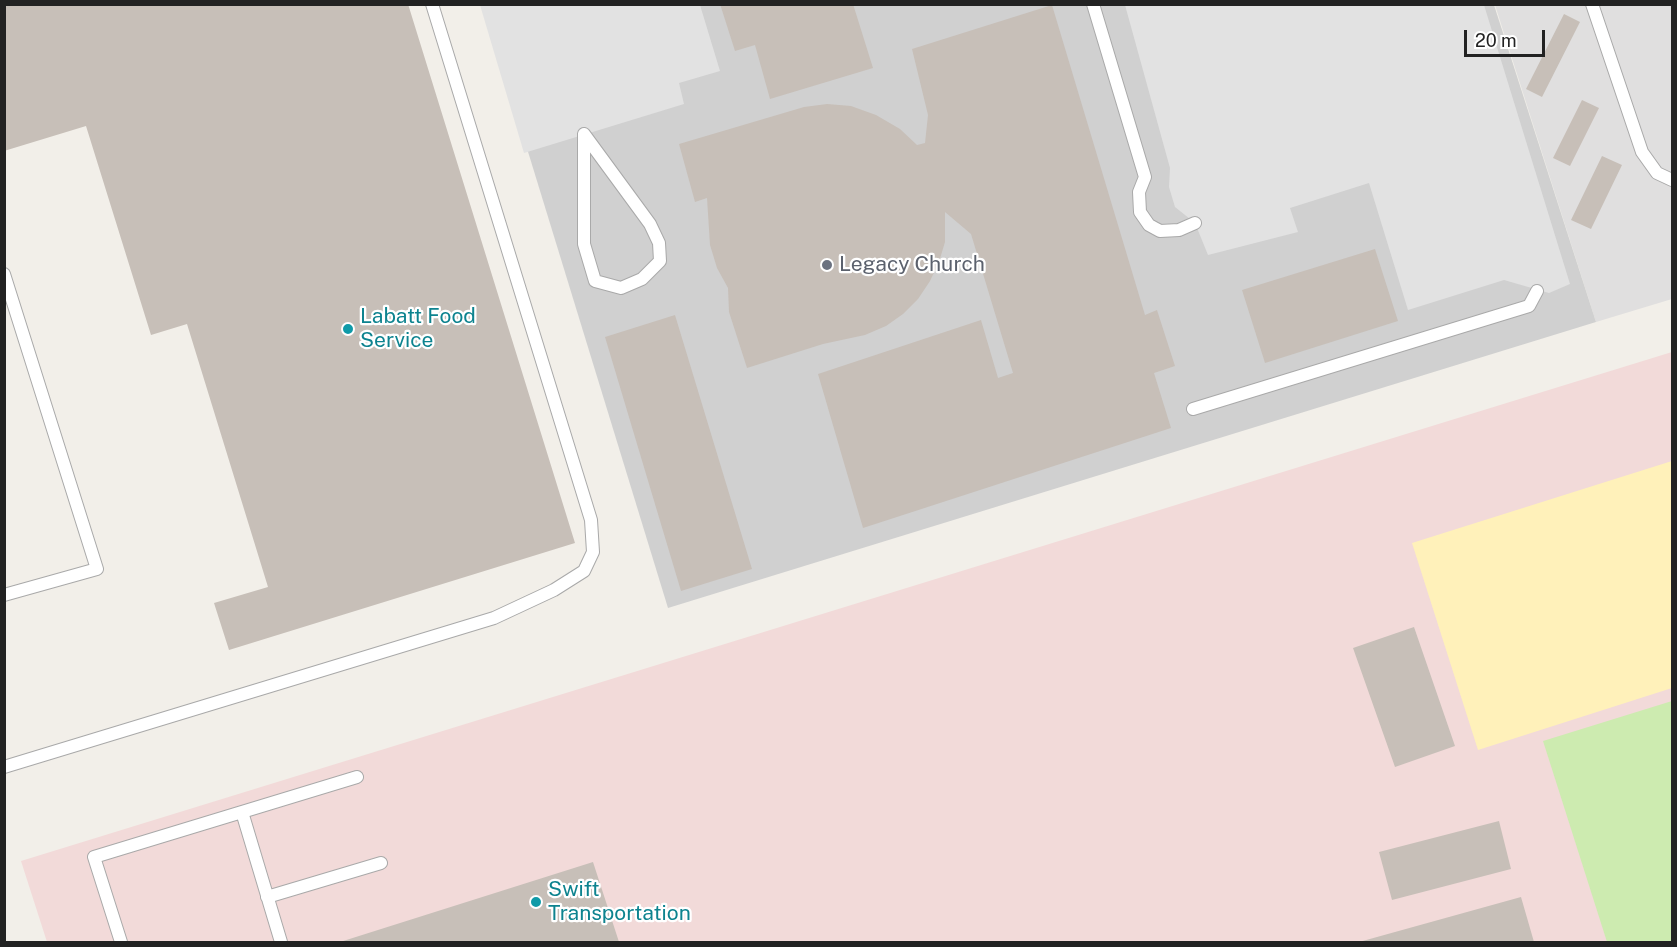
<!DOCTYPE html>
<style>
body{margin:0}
#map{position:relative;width:1677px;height:947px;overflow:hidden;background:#f2efe9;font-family:"Public Sans",sans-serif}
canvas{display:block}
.frame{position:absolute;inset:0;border:6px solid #222;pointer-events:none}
.scale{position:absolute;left:1464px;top:30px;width:81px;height:27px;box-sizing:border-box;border:3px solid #222;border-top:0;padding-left:8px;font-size:18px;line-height:21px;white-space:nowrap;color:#222;-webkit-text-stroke:4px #fff;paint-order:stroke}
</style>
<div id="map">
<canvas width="1677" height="947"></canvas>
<div class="frame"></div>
<div class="scale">20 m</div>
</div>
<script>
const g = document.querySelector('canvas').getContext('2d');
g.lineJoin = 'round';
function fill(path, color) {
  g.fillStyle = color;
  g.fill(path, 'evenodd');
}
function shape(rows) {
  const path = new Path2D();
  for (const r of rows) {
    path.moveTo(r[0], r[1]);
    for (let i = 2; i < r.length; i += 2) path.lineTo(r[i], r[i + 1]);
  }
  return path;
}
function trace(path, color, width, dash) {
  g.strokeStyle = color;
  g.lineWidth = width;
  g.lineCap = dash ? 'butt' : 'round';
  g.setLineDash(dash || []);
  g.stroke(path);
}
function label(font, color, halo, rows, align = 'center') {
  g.font = font + ' "Public Sans",sans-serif';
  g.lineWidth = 4.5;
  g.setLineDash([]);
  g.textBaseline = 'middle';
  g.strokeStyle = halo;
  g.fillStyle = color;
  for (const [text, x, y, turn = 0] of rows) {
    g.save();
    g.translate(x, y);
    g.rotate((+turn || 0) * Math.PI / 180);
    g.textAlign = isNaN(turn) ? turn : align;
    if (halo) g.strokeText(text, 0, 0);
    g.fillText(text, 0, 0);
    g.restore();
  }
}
fill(shape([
 [1495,5,1672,5,1672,299,1596,322]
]), '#e0dfdf');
fill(shape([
 [1672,352,1672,942,47,942,21,861]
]), '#f2dad9');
fill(shape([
 [483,5,1494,5,1596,322,668,608]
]), '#d0d0d0');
fill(shape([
 [1672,701,1672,942,1607,942,1543,741]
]), '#cdebb0');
fill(shape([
 [1672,461,1672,688,1478,750,1412,543]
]), '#fff1ba');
fill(shape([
 [480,5,700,5,720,71,679,83,684,104,524,153],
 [1125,5,1484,5,1570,284,1549,293,1504,280,1408,310,1369,183,1290,208,1298,232,1208,255,1195,223,1175,207,1169,187,1170,168]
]), '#e2e2e2');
fill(shape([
 [4,4,408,4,575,543,229,650,214,603,268,587,187,324,151,335,86,126,4,151],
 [720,4,853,4,873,68,770,99,755,45,735,51],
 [1052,5,1145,315,1157,310,1175,366,1154,373,1171,428,863,528,818,374,981,320,998,378,1013,373,971,234,945,212,945,242,939,262,930,281,918,299,903,314,886,326,865,335,823,344,747,368,729,312,728,288,717,268,710,245,707,198,695,202,679,144,804,107,827,104,851,106,876,115,900,129,917,145,925,143,928,115,912,49],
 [1564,14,1580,22,1542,97,1526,89],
 [1582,100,1599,108,1570,166,1553,158],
 [1602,156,1622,165,1591,229,1571,220],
 [1375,249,1398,321,1265,363,1242,290],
 [675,315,752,569,681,591,605,337],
 [1414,627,1455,746,1395,767,1353,648],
 [1499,821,1511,869,1392,900,1379,852],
 [593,862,619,942,340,942],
 [1521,897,1534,942,1359,942]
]), '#c7bfb8');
const lane = shape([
 [1093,4,1145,177,1139,192,1140,212,1149,225,1160,231,1179,230,1195,223],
 [1592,4,1642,152,1657,173,1672,180],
 [584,134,650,224,659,243,660,261,642,279,621,288,595,281,584,244,584,134],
 [4,274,97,569,4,595],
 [1193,409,1529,306,1537,291],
 [4,767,494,618,554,590,584,571,593,552,591,520,432,4],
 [242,812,281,942],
 [267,897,381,863],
 [121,942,94,857,357,777]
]);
trace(lane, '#a9a9a9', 14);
trace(lane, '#fff', 12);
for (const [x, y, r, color] of [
 [827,265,6,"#6b7280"],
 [348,329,6,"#0f9aa8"],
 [536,902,6,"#0f9aa8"]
]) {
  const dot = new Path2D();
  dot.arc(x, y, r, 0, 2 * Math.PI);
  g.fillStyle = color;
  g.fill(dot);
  trace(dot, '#fff', 2);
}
label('21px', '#5b616d', '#fff', [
 ["Legacy Church",839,265]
], 'left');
label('21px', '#0d838f', '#fff', [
 ["Labatt Food",360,317],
 ["Service",360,341],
 ["Swift",548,890],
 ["Transportation",548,914]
], 'left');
</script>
